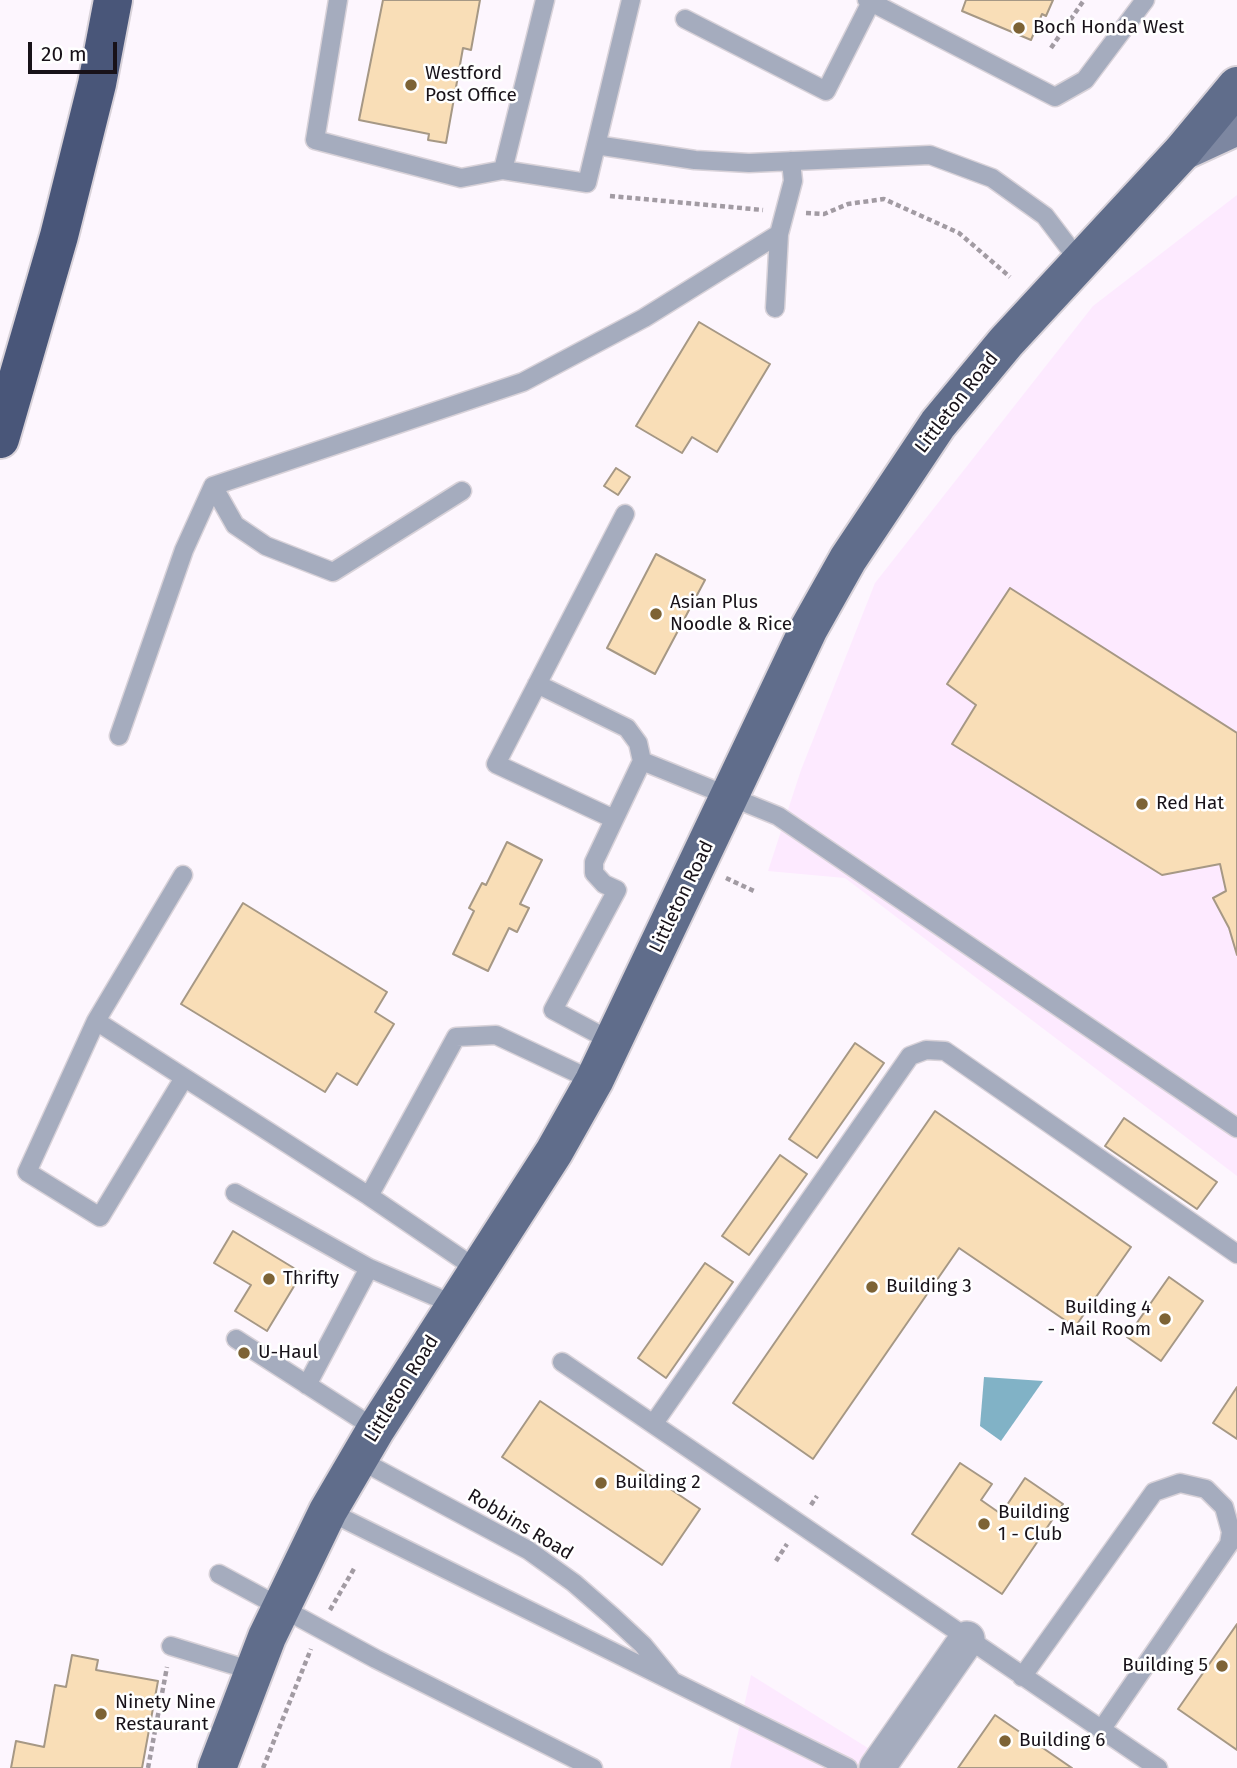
<!DOCTYPE html>
<style>
body{margin:0}
#map{position:relative;width:1237px;height:1768px;overflow:hidden;background:#fdf6fe;font-family:"Fira Sans",sans-serif}
canvas{display:block}
.scale{position:absolute;left:28px;top:42px;width:89px;height:32px;box-sizing:border-box;border:4px solid #181219;border-top:0;padding-left:9px;font-size:21px;line-height:24px;white-space:nowrap;color:#181219;-webkit-text-stroke:5px #fff;paint-order:stroke}
</style>
<div id="map">
<canvas width="1237" height="1768"></canvas>
<div class="scale">20 m</div>
</div>
<script>
const g = document.querySelector('canvas').getContext('2d');
g.lineJoin = 'round';
function fill(path, color) {
  g.fillStyle = color;
  g.fill(path, 'evenodd');
}
function shape(rows) {
  const path = new Path2D();
  for (const r of rows) {
    path.moveTo(r[0], r[1]);
    for (let i = 2; i < r.length; i += 2) path.lineTo(r[i], r[i + 1]);
  }
  return path;
}
function trace(path, color, width, dash) {
  g.strokeStyle = color;
  g.lineWidth = width;
  g.lineCap = dash ? 'butt' : 'round';
  g.setLineDash(dash || []);
  g.stroke(path);
}
function label(font, color, halo, rows, align = 'center') {
  g.font = font + ' "Fira Sans",sans-serif';
  g.lineWidth = 5;
  g.setLineDash([]);
  g.textBaseline = 'middle';
  g.strokeStyle = halo;
  g.fillStyle = color;
  for (const [text, x, y, turn = 0] of rows) {
    g.save();
    g.translate(x, y);
    g.rotate((+turn || 0) * Math.PI / 180);
    g.textAlign = isNaN(turn) ? turn : align;
    if (halo) g.strokeText(text, 0, 0);
    g.fillText(text, 0, 0);
    g.restore();
  }
}
fill(shape([
 [1237,195,1237,1176,845,878,768,871,801,770,875,583,1093,306],
 [751,1675,900,1768,730,1768]
]), '#fdeaff');
fill(shape([
 [984,1377,1043,1381,1001,1441,980,1426]
]), '#81b2c6');
const building = shape([
 [383,0,480,0,471,50,463,48,446,143,428,140,429,134,359,120,383,0],
 [966,0,1053,0,1046,16,1042,14,1031,40,962,11,966,0],
 [699,322,770,364,717,452,692,437,682,453,636,426,699,322],
 [616,468,630,477,618,495,604,486,616,468],
 [656,554,705,580,655,674,607,648,656,554],
 [1010,588,1237,733,1237,955,1229,928,1213,898,1226,891,1220,864,1162,875,952,744,976,705,947,684,1010,588],
 [507,842,542,860,520,904,529,908,517,932,509,928,488,971,453,954,474,911,469,908,482,883,486,885,507,842],
 [243,903,387,992,375,1012,394,1024,357,1085,337,1073,325,1092,181,1004,243,903],
 [855,1043,884,1063,817,1158,789,1139,855,1043],
 [935,1111,1131,1247,1075,1327,959,1248,813,1459,733,1403,935,1111],
 [1124,1118,1217,1182,1197,1209,1105,1146,1124,1118],
 [780,1155,807,1174,749,1255,722,1236,780,1155],
 [233,1231,302,1273,267,1331,235,1311,251,1285,214,1263,233,1231],
 [705,1263,733,1282,666,1378,638,1358,705,1263],
 [1169,1277,1203,1301,1161,1361,1127,1337,1169,1277],
 [1237,1387,1237,1439,1213,1423,1237,1387],
 [540,1401,700,1509,662,1565,502,1457,540,1401],
 [960,1463,992,1484,981,1500,1001,1514,1025,1478,1063,1504,1002,1594,912,1534,960,1463],
 [1237,1624,1237,1750,1178,1709,1237,1624],
 [72,1655,98,1660,96,1670,158,1681,142,1768,11,1768,16,1741,44,1747,55,1685,66,1687,72,1655],
 [995,1715,1072,1768,958,1768,995,1715]
]);
fill(building, '#f9deb7');
trace(building, '#a69885', 2);
const lane = shape([
 [338,0,315,140,461,178,503,170],
 [545,0,503,170,587,183,631,0],
 [867,0,1055,97,1085,80,1145,0],
 [685,19,826,91,871,2],
 [596,145,695,160,749,163,930,155,992,178,1045,216,1080,262],
 [775,308,779,234],
 [462,491,333,572,266,546,235,525,213,486,523,382,644,318,779,234,793,181,791,161],
 [537,684,627,728,638,743,642,761],
 [119,736,184,550,213,486],
 [614,819,496,764,625,514],
 [183,875,96,1021,369,1196],
 [96,1021,27,1172,100,1217,184,1078],
 [613,1042,553,1010,617,890,604,884,594,873,594,862,642,761,778,816,1237,1128],
 [235,1193,369,1268,455,1305],
 [478,1270,369,1196,456,1037,496,1035,594,1081],
 [236,1339,376,1429],
 [562,1362,1158,1768],
 [307,1385,369,1268],
 [654,1423,910,1056,926,1050,945,1051,1237,1254],
 [358,1459,528,1550,574,1583,613,1617,643,1645,670,1678],
 [328,1511,848,1768],
 [219,1574,376,1659,593,1768],
 [171,1646,253,1671],
 [1022,1677,1154,1492,1180,1483,1206,1489,1224,1507,1231,1532,1229,1544,1101,1730]
]);
const street = shape([
 [877,1768,967,1639]
]);
const secondary = shape([
 [1183,151,1237,126]
]);
const primary = shape([
 [217,1768,267,1637,328,1511,376,1429,554,1152,594,1081,808,630,848,559,938,424,1006,342,1183,151,1237,86]
]);
const highway = shape([
 [0,439,59,236,97,84,113,0]
]);
trace(lane, '#d8d2d9', 21);
trace(street, '#d8d2d9', 38);
trace(secondary, '#d8d2d9', 42);
trace(primary, '#d8d2d9', 42);
trace(highway, '#d8d2d9', 42);
trace(shape([
 [1051,48,1084,0],
 [610,196,763,210],
 [806,213,824,214,848,204,884,199,959,233,1010,277],
 [726,878,756,892],
 [811,1505,817,1496],
 [776,1561,787,1544],
 [330,1610,355,1567],
 [148,1768,167,1667],
 [263,1768,311,1649]
]), '#a29ba3', 4.5, [5, 3.5]);
trace(lane, '#a5acbe', 18);
trace(street, '#a5acbe', 35);
trace(secondary, '#7d87a1', 38);
trace(primary, '#606d8b', 38);
trace(highway, '#495679', 38);
for (const [x, y, r, color] of [
 [1019,28,7,"#7d6335"],
 [411,85,7,"#7d6335"],
 [656,614,7,"#7d6335"],
 [1142,804,7,"#7d6335"],
 [269,1279,7,"#7d6335"],
 [872,1287,7,"#7d6335"],
 [1165,1319,7,"#7d6335"],
 [244,1353,7,"#7d6335"],
 [601,1483,7,"#7d6335"],
 [984,1524,7,"#7d6335"],
 [1222,1666,7,"#7d6335"],
 [101,1714,7,"#7d6335"],
 [1005,1741,7,"#7d6335"]
]) {
  const dot = new Path2D();
  dot.arc(x, y, r, 0, 2 * Math.PI);
  g.fillStyle = color;
  g.fill(dot);
  trace(dot, '#fff', 2.5);
}
label('19px', '#181219', '#fff', [
 ["Boch Honda West",1033,28],
 ["Westford",425,74],
 ["Post Office",425,96],
 ["Asian Plus",670,603],
 ["Noodle & Rice",670,625],
 ["Red Hat",1156,804],
 ["Thrifty",283,1279],
 ["Building 3",886,1287],
 ["Building 4",1151,1308,"right"],
 ["- Mail Room",1151,1330,"right"],
 ["U-Haul",258,1353],
 ["Building 2",615,1483],
 ["Building",998,1513],
 ["1 - Club",998,1535],
 ["Building 5",1208,1666,"right"],
 ["Ninety Nine",115,1703],
 ["Restaurant",115,1725],
 ["Building 6",1019,1741]
], 'left');
label('19px', '#181219', '#fff', [
 ["Littleton Road",957,403,-52],
 ["Littleton Road",682,897,-64],
 ["Littleton Road",402,1389,-58],
 ["Robbins Road",520,1525,31]
]);
</script>
